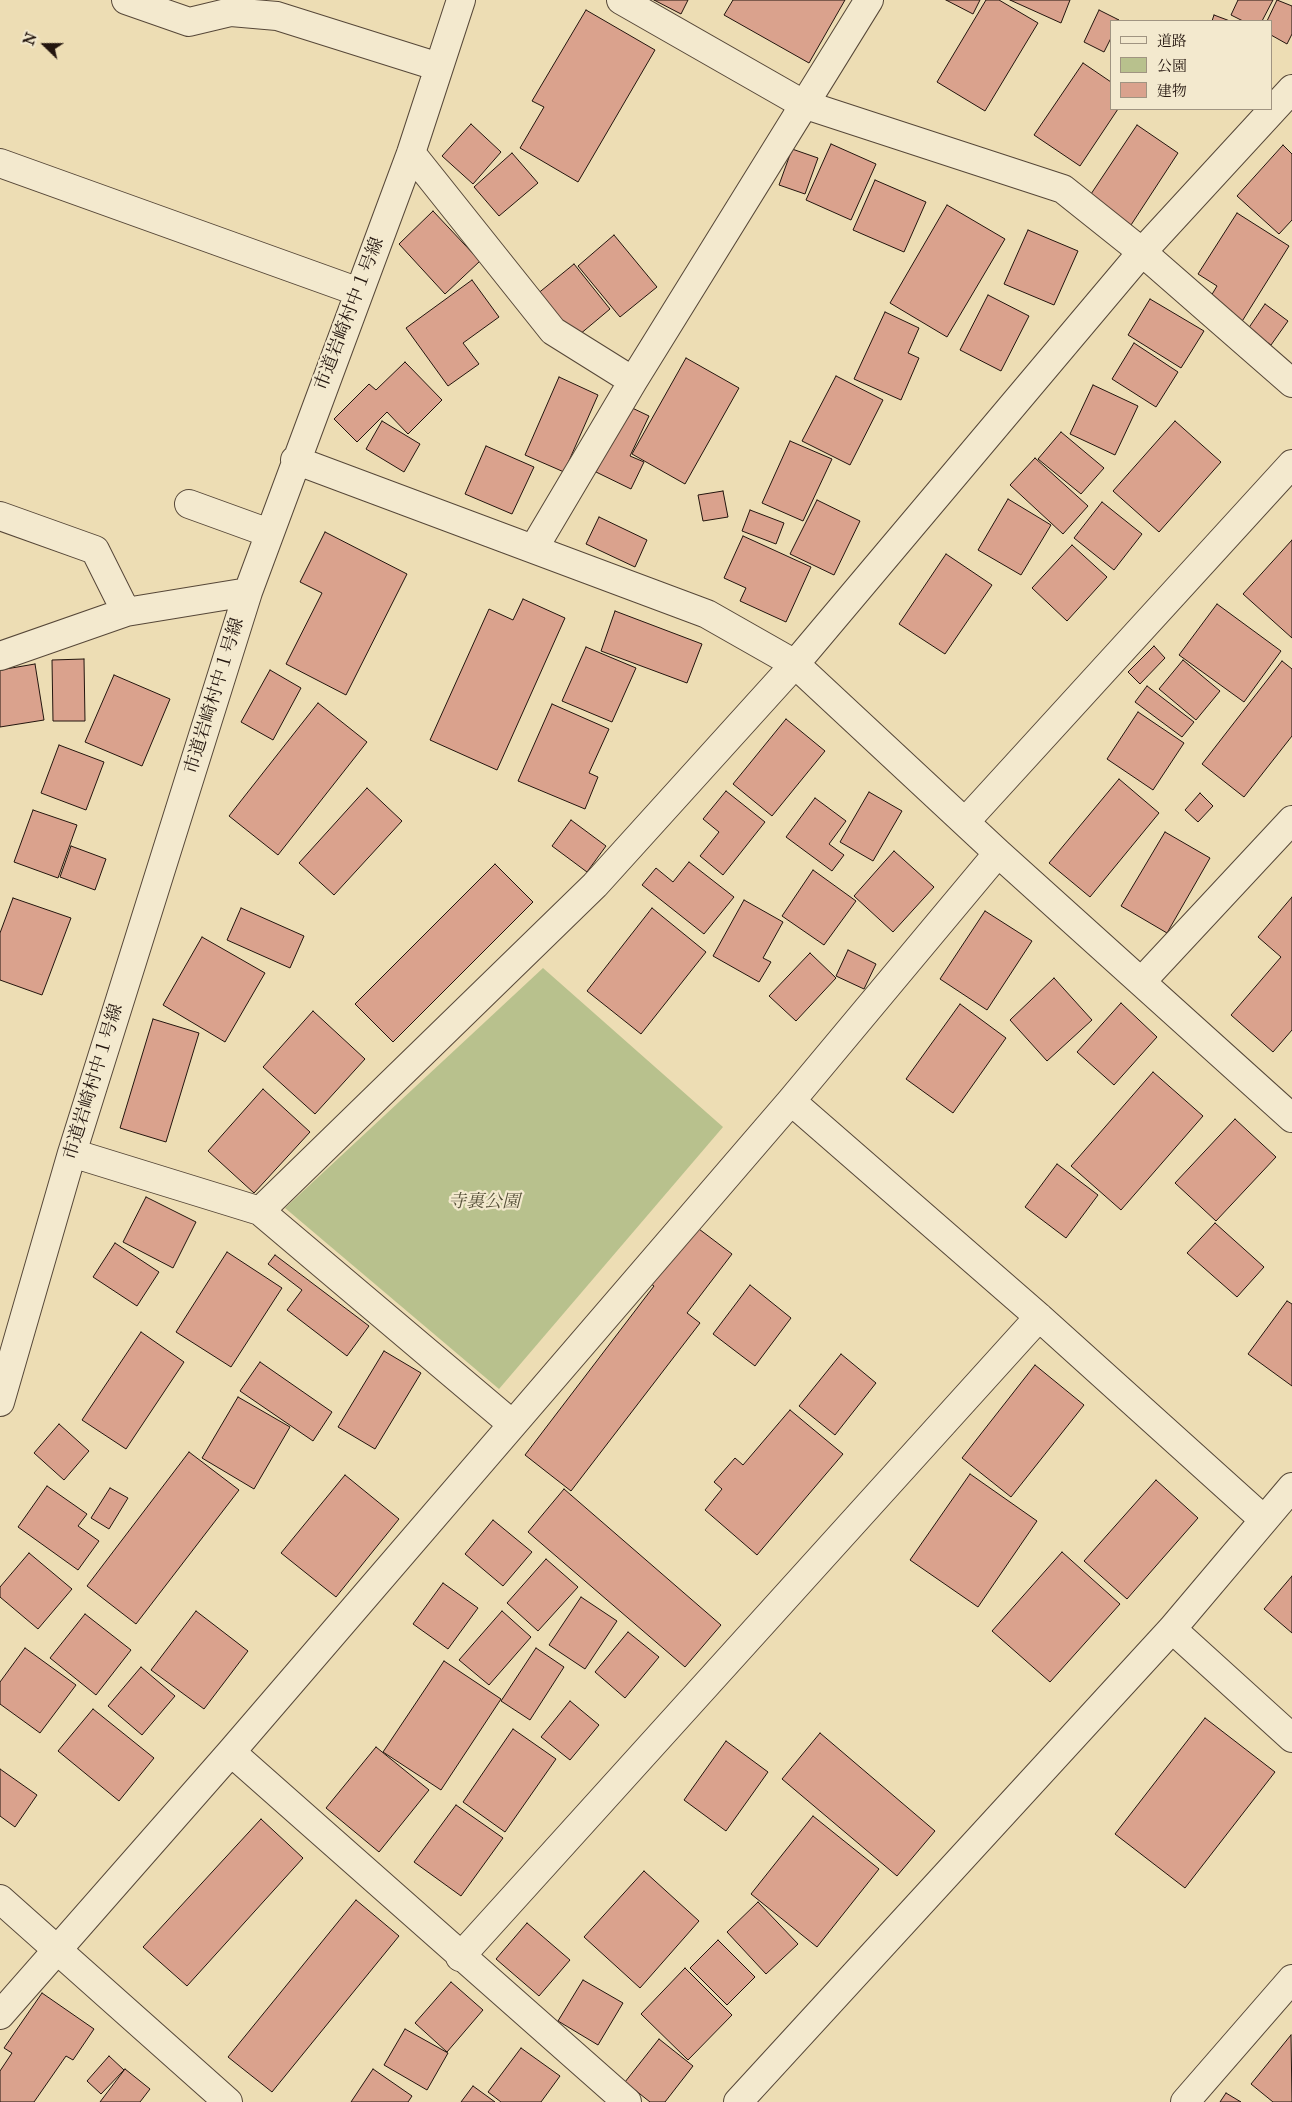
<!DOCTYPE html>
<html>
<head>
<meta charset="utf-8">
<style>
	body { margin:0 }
	#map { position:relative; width:1292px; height:2102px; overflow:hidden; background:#edddb4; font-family:"IM FELL Great Primer","Noto Serif JP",serif }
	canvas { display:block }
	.legend { position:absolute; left:1110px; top:20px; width:162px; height:90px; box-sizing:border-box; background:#f3e9ce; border:1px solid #a09481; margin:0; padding:6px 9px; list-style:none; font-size:15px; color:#23150e }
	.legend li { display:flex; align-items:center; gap:10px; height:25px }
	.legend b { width:25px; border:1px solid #a09481 }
	.north { position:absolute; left:20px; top:20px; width:50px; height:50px; -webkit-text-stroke:4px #f3e9ce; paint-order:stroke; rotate:292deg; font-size:14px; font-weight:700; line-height:20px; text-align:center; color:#23150e }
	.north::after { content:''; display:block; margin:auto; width:18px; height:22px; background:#23150e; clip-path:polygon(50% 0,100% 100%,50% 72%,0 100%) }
</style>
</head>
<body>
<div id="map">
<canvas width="1292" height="2102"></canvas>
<ul class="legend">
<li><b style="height:6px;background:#f3e9ce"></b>道路</li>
<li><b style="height:14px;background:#b8c18d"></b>公園</li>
<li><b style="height:14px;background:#daa28d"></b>建物</li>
</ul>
<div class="north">N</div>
</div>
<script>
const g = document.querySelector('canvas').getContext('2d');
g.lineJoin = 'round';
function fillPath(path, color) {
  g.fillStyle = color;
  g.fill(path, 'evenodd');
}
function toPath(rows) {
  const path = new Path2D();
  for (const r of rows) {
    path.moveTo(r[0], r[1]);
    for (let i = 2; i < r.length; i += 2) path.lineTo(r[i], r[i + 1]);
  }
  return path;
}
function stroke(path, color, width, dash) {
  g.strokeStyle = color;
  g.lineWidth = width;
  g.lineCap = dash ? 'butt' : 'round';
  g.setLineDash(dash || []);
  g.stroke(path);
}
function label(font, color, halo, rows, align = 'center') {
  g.font = font + ' "IM FELL Great Primer","Noto Serif JP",serif';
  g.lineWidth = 4.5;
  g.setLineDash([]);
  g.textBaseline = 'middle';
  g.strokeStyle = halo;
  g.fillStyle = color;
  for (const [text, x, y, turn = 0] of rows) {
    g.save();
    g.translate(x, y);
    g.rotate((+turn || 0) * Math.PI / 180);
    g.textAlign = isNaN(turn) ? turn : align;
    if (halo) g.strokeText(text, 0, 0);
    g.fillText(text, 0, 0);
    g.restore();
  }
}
const green = toPath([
	[543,968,723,1127,499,1389,285,1208]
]);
const building = toPath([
	[654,0,688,0,681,14,654,0],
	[733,0,845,0,809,63,724,15,733,0],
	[946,0,980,0,973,14,946,0],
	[986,0,999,0,1038,23,985,111,937,82,986,0],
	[1010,0,1070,0,1061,23,1010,0],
	[1238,0,1273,0,1262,21,1243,21,1231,15,1238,0],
	[1277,0,1292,6,1292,34,1287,44,1271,35,1271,21,1267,21,1277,0],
	[586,10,655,50,578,182,520,148,544,107,532,101,586,10],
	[1099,10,1119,20,1111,21,1111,38,1104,52,1084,42,1099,10],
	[1214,15,1230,21,1212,21,1214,15],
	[1083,63,1111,82,1111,109,1118,109,1080,166,1034,135,1083,63],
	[471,124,501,152,473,184,442,156,471,124],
	[1137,125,1178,153,1131,225,1089,197,1137,125],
	[831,144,876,164,851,220,806,200,831,144],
	[1283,145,1292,154,1292,220,1279,234,1237,196,1283,145],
	[792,149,818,158,805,194,779,185,792,149],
	[512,153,538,183,499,216,474,187,512,153],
	[875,180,926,202,904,252,853,230,875,180],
	[947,205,1005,239,947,337,890,303,947,205],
	[433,211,480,261,445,294,399,244,433,211],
	[1237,213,1289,246,1241,323,1208,301,1217,286,1198,274,1237,213],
	[1028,230,1078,251,1054,305,1004,284,1028,230],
	[614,235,657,287,620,317,578,266,614,235],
	[574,264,610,309,573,340,536,295,574,264],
	[472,280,499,317,463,343,479,364,448,386,406,328,472,280],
	[988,295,1029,316,1001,371,960,350,988,295],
	[1150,299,1204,331,1181,368,1128,335,1150,299],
	[1265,304,1288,321,1271,345,1248,329,1265,304],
	[885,312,919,328,908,353,919,358,901,400,854,379,885,312],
	[1134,343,1178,372,1156,407,1112,379,1134,343],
	[686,358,739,388,685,484,632,454,686,358],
	[405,362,442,400,408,434,387,412,357,442,334,419,369,384,376,390,405,362],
	[836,376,883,400,850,465,802,441,836,376],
	[559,377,598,395,564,472,525,455,559,377],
	[1093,385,1138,406,1115,455,1070,434,1093,385],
	[628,406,649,416,630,456,644,462,631,489,596,472,628,406],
	[382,421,420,444,404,472,366,449,382,421],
	[1175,421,1221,462,1159,532,1113,491,1175,421],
	[1061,432,1104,468,1081,494,1038,459,1061,432],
	[790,441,832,459,803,521,762,503,790,441],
	[486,446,534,467,512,514,465,494,486,446],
	[1035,458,1088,506,1063,534,1010,485,1035,458],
	[723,491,728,517,703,521,698,495,723,491],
	[1008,499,1051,525,1021,575,978,550,1008,499],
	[817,500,860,521,834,575,790,554,817,500],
	[1102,502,1142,534,1114,570,1074,538,1102,502],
	[750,510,784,523,776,544,742,531,750,510],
	[599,517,647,540,635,567,586,544,599,517],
	[325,532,407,574,346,695,286,664,322,593,300,582,325,532],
	[743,536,811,567,786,622,740,601,746,588,724,578,743,536],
	[1292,540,1292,638,1243,594,1292,540],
	[1072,545,1107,577,1067,621,1032,588,1072,545],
	[946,554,992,585,945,654,899,624,946,554],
	[523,599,565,618,497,770,430,740,489,609,513,620,523,599],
	[1217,604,1281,651,1244,702,1179,655,1217,604],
	[615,611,702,644,687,683,601,651,615,611],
	[1154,646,1165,658,1140,684,1128,672,1154,646],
	[586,647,636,668,612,722,562,701,586,647],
	[84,659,85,721,53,721,52,660,84,659],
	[1183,660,1220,691,1196,720,1159,689,1183,660],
	[1282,661,1292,669,1292,736,1244,797,1202,764,1282,661],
	[35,664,44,720,0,727,0,670,35,664],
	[270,670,301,688,273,740,241,722,270,670],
	[114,675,170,699,142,766,85,742,114,675],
	[1147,686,1194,722,1182,737,1135,702,1147,686],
	[318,703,367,742,278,855,229,816,318,703],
	[552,704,609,729,589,773,598,777,585,809,518,781,552,704],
	[1138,712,1184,743,1153,790,1107,759,1138,712],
	[786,719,825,751,772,816,733,784,786,719],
	[59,745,104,762,86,810,41,793,59,745],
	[1119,779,1159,813,1090,897,1049,863,1119,779],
	[367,788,402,821,334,895,299,863,367,788],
	[726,791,765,822,723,875,700,856,719,832,703,819,726,791],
	[869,792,902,811,873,861,840,842,869,792],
	[1200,793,1213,806,1198,822,1185,810,1200,793],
	[815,798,846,821,829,844,844,855,832,871,786,837,815,798],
	[33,810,77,825,58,878,14,862,33,810],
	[571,820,606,846,587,872,552,846,571,820],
	[1165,832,1210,858,1167,933,1121,906,1165,832],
	[71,846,106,859,95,890,60,877,71,846],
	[894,851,934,887,893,932,854,896,894,851],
	[689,862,734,897,704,934,642,885,656,868,673,882,689,862],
	[495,864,533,902,393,1042,355,1004,495,864],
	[813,870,856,901,824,945,782,916,813,870],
	[1292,897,1292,1030,1273,1052,1231,1015,1281,957,1258,937,1292,897],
	[13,898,71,918,42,995,0,980,0,933,13,898],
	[744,900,783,922,763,958,771,962,759,982,713,956,744,900],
	[241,908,304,936,290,968,227,940,241,908],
	[652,908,706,952,641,1034,587,991,652,908],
	[985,911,1032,941,987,1010,940,979,985,911],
	[202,937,265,973,225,1042,163,1005,202,937],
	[848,950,876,964,864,989,836,976,848,950],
	[810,953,836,978,796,1021,769,996,810,953],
	[1054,978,1092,1020,1047,1061,1010,1020,1054,978],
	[1121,1003,1157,1037,1114,1085,1077,1052,1121,1003],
	[960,1004,1006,1038,953,1113,906,1079,960,1004],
	[313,1011,365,1059,315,1114,263,1067,313,1011],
	[153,1019,199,1033,166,1142,120,1128,153,1019],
	[1153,1072,1203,1116,1121,1210,1071,1166,1153,1072],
	[263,1089,310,1132,254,1193,208,1151,263,1089],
	[1235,1119,1276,1157,1216,1221,1175,1183,1235,1119],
	[1057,1164,1098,1195,1066,1238,1025,1207,1057,1164],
	[146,1197,196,1222,173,1268,123,1242,146,1197],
	[1215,1223,1264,1267,1237,1297,1187,1253,1215,1223],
	[695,1226,732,1254,687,1313,700,1323,571,1491,525,1455,654,1286,651,1284,695,1226],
	[115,1243,159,1272,137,1306,93,1277,115,1243],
	[227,1252,282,1288,231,1367,176,1332,227,1252],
	[275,1255,369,1326,347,1356,287,1310,302,1290,268,1264,275,1255],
	[750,1285,791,1318,755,1366,713,1334,750,1285],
	[1287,1301,1292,1304,1292,1386,1248,1354,1287,1301],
	[141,1332,184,1362,126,1449,82,1420,141,1332],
	[384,1351,421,1373,375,1449,338,1427,384,1351],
	[841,1354,876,1383,835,1435,799,1406,841,1354],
	[260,1362,332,1412,313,1441,240,1391,260,1362],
	[1035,1365,1084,1405,1011,1497,962,1458,1035,1365],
	[238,1397,290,1427,254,1489,202,1458,238,1397],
	[790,1410,843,1454,757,1555,705,1510,722,1489,714,1482,735,1458,743,1465,790,1410],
	[59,1424,89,1451,64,1480,34,1453,59,1424],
	[189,1452,239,1490,136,1624,87,1586,189,1452],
	[970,1474,1037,1521,978,1607,910,1560,970,1474],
	[345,1475,399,1519,336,1597,281,1553,345,1475],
	[1156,1480,1198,1518,1127,1599,1084,1561,1156,1480],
	[47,1486,87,1514,78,1526,99,1541,78,1570,18,1527,47,1486],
	[110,1488,128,1498,109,1529,91,1518,110,1488],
	[564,1489,721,1625,685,1667,528,1532,564,1489],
	[493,1520,532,1552,503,1586,465,1554,493,1520],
	[1062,1552,1120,1604,1050,1682,992,1631,1062,1552],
	[29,1553,72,1589,38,1629,0,1597,0,1587,29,1553],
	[546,1559,578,1587,538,1631,507,1603,546,1559],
	[1292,1576,1292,1633,1264,1609,1292,1576],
	[443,1583,478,1608,448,1649,413,1624,443,1583],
	[581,1597,617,1621,585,1669,549,1645,581,1597],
	[196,1611,248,1651,204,1709,151,1670,196,1611],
	[502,1611,531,1637,489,1685,459,1660,502,1611],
	[85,1614,131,1650,96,1695,50,1658,85,1614],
	[628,1632,659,1657,625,1698,595,1672,628,1632],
	[25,1648,76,1685,40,1733,0,1704,0,1682,25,1648],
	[536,1648,564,1667,530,1720,501,1701,536,1648],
	[444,1661,501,1699,441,1790,383,1752,444,1661],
	[141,1667,175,1696,142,1735,108,1706,141,1667],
	[570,1701,599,1725,570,1760,541,1737,570,1701],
	[93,1709,154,1758,119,1801,58,1751,93,1709],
	[1205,1718,1275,1772,1185,1888,1115,1834,1205,1718],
	[513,1729,556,1759,505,1832,463,1802,513,1729],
	[820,1733,935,1831,897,1876,782,1779,820,1733],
	[726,1741,768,1772,726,1831,684,1800,726,1741],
	[376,1747,429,1790,379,1852,326,1808,376,1747],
	[0,1769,37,1795,15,1827,0,1816,0,1769],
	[456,1805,503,1838,461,1896,414,1862,456,1805],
	[813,1816,879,1869,817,1947,751,1894,813,1816],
	[261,1819,303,1858,187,1986,143,1947,261,1819],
	[644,1871,699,1921,640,1988,584,1937,644,1871],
	[356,1900,399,1936,272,2092,228,2057,356,1900],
	[758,1902,798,1944,766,1974,727,1932,758,1902],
	[527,1923,570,1960,539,1996,496,1959,527,1923],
	[718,1940,755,1977,727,2005,690,1968,718,1940],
	[685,1968,732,2015,688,2060,641,2014,685,1968],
	[583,1980,623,2003,598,2045,558,2021,583,1980],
	[451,1982,483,2010,447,2052,415,2023,451,1982],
	[42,1993,94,2029,73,2060,66,2056,34,2102,0,2102,0,2071,12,2053,4,2048,42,1993],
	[405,2029,448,2053,427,2090,384,2065,405,2029],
	[1291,2035,1292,2102,1273,2102,1251,2084,1291,2035],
	[659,2039,693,2066,665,2102,650,2102,625,2082,659,2039],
	[521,2048,560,2076,541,2102,501,2102,488,2092,521,2048],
	[109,2056,124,2070,101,2094,87,2081,109,2056],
	[125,2069,150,2089,140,2102,100,2102,125,2069],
	[373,2069,412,2096,408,2102,351,2102,373,2069],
	[473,2086,495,2102,461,2102,473,2086],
	[1226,2093,1241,2102,1220,2102,1226,2093]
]);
const minor = toPath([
	[126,0,189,22,231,12,277,16,439,67],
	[621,0,803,104,1063,189,1142,252,1292,383],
	[411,153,553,331,633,381],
	[0,163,359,292],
	[295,460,707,614,795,664,998,853,1292,1118],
	[189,504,269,533],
	[0,516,95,550,126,612],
	[534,548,633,381,869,0],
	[0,656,126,612,248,592],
	[965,822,1292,464],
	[1141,982,1292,820],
	[791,1101,1039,1317,1263,1519],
	[72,1153,260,1211,512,1424],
	[260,1211,595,885,795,664,1142,252,1292,89],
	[0,1402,72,1153,248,592,411,153,461,0],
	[1172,1629,1292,1738],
	[231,1752,627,2102],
	[0,1899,228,2102],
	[460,1957,1039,1317],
	[0,2015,231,1752,791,1101,998,853],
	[738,2102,1172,1629,1292,1487],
	[1185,2102,1292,1979]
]);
const streetNames = [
	["市道岩崎村中１号線",350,314,-69],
	["市道岩崎村中１号線",215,696,-73],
	["市道岩崎村中１号線",94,1082,-73]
];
const parkNames = [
	["寺裏公園",484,1203]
];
fillPath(green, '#b8c18d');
fillPath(building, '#daa28d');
stroke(building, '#23150e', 1);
stroke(minor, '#564738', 30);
stroke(minor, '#f3e9ce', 28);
label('18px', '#23150e', '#f3e9ce', streetNames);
label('italic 18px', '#57513a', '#f3e9ce', parkNames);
</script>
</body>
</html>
